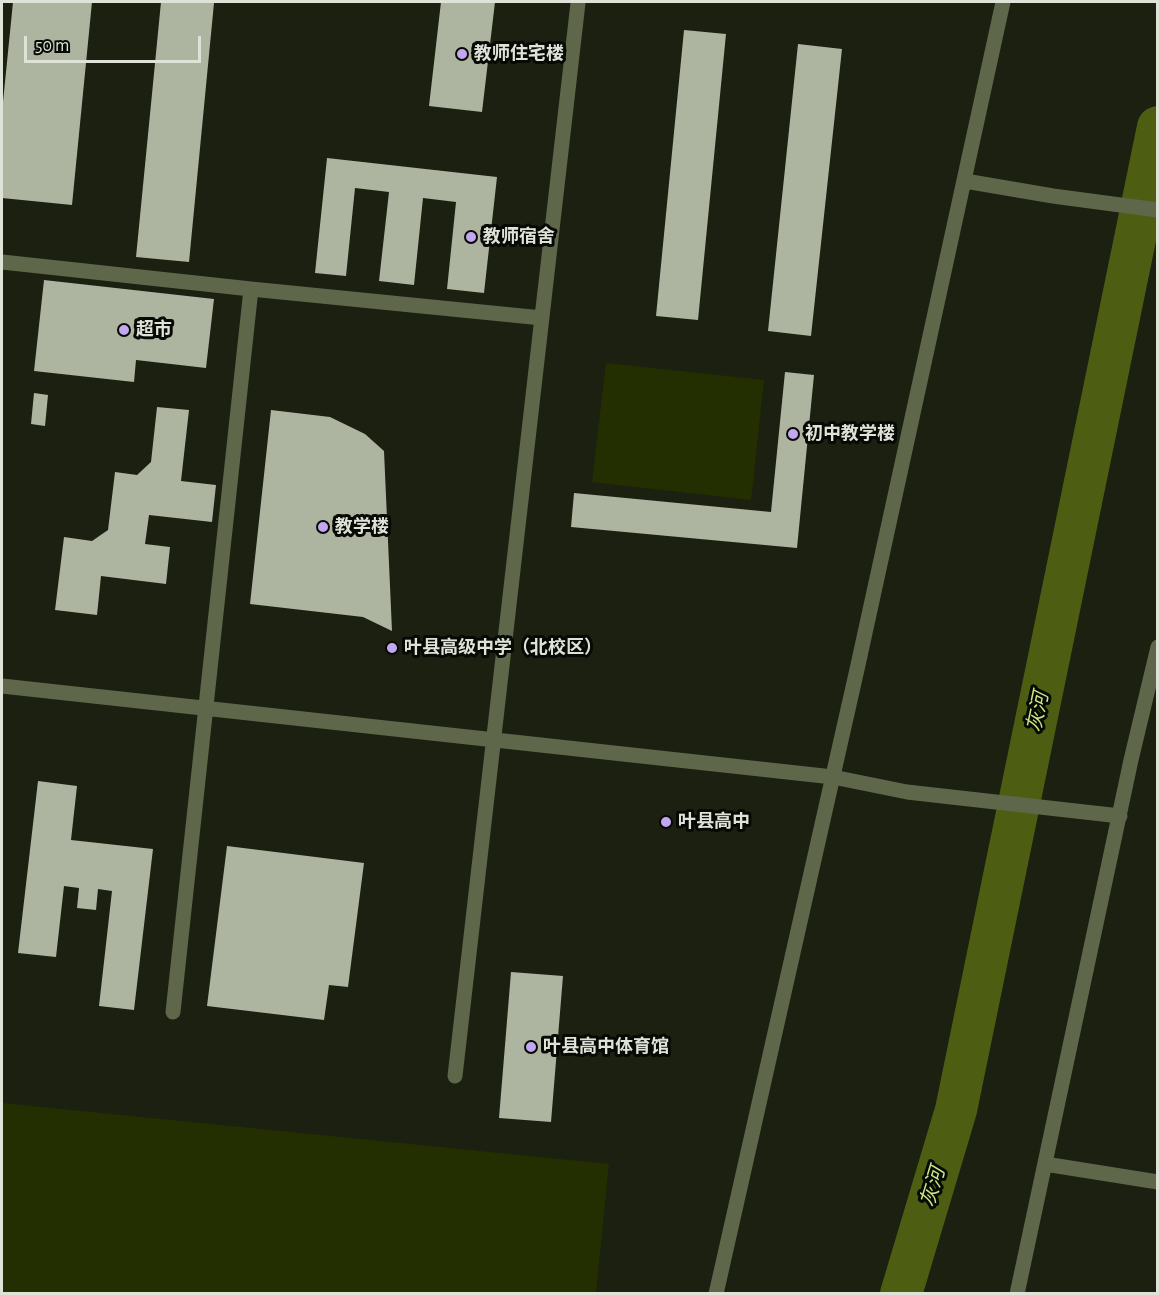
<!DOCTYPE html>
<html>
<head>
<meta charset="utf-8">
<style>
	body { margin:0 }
	#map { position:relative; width:1159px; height:1295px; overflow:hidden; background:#1b2010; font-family:"Alegreya Sans",sans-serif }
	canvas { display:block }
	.frame { position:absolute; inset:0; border:3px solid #dee2d7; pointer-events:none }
	.scale { position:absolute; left:24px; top:36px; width:177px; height:27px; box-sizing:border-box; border:3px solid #dee2d7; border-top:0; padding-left:8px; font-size:18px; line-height:21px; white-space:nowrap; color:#dee2d7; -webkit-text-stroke:4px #070904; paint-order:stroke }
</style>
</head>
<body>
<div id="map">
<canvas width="1159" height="1295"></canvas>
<div class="frame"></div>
<div class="scale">50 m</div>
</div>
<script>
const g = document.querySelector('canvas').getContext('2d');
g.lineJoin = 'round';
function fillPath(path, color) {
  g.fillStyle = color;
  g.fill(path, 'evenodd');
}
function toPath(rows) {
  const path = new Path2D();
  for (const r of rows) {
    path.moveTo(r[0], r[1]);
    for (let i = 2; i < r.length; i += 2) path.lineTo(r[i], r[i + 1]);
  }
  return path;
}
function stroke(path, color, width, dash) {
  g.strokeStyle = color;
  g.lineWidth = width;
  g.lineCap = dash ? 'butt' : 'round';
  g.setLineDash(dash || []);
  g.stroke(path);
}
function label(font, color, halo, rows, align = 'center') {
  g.font = font + ' "Alegreya Sans","Noto Sans SC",sans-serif';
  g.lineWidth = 6;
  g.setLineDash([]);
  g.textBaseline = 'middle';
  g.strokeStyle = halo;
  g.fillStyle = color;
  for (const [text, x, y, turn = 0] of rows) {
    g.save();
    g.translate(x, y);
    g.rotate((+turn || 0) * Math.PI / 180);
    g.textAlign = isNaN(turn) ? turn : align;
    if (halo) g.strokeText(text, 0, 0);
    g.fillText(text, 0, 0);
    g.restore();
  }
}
const green = toPath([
	[606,363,764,380,751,500,592,482],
	[2,1103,609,1164,596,1293,2,1293]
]);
const river = toPath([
	[901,1294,956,1110,1158,127]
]);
const building = toPath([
	[13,2,92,2,72,205,2,198,2,112],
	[161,2,214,3,189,262,136,257],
	[441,2,495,2,482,112,429,106],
	[684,30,726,34,698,320,656,316],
	[798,44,842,49,811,336,768,331],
	[327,158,497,177,484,293,447,289,456,202,423,198,414,285,379,281,389,192,355,188,346,276,315,273],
	[44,280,214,299,206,368,136,360,134,382,34,371],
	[785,372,814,375,797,548,571,527,574,493,771,512],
	[34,393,48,395,45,426,31,424],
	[157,407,189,410,181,481,216,485,212,522,149,515,145,544,170,547,166,584,101,576,97,615,55,610,64,537,92,541,108,530,115,472,137,475,151,462],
	[271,410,330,417,365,434,384,451,392,631,363,617,250,604],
	[38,781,77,786,71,840,153,849,134,1010,99,1006,112,891,98,889,96,910,77,908,79,888,64,886,56,957,18,953],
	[227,846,364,863,348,987,329,985,324,1020,207,1006],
	[511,972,563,976,551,1122,499,1118]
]);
const minor = toPath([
	[965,181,1053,196,1158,210],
	[2,262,251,289,173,1012],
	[251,289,542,318],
	[2,686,833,777,907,792,1120,816],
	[455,1076,578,3],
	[1045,1164,1158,1182],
	[716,1294,858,665,1003,2],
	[1017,1294,1131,760,1158,647]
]);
const markers = [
	[462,54,6,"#c4a7f1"],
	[471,237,6,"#c4a7f1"],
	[124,330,6,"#c4a7f1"],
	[793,434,6,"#c4a7f1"],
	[323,527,6,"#c4a7f1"],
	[392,648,6,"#c4a7f1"],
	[666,822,6,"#c4a7f1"],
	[531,1047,6,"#c4a7f1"]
];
const poiNames = [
	["教师住宅楼",474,54],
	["教师宿舍",483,237],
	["超市",136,330],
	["初中教学楼",805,434],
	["教学楼",335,527],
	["叶县高级中学（北校区）",404,648],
	["叶县高中",678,822],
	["叶县高中体育馆",543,1047]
];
const waterNames = [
	["灰河",1038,712,-78],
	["灰河",933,1187,-73]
];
fillPath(green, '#242f01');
stroke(river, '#4d5e13', 42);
fillPath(building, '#adb49f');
stroke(minor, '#5e674a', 15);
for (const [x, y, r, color] of markers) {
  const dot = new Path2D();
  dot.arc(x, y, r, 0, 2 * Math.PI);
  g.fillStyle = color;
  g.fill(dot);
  stroke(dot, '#070904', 2);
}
label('bold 18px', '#dee2d7', '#070904', poiNames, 'left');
label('italic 20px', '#cce985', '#070904', waterNames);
</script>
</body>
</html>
